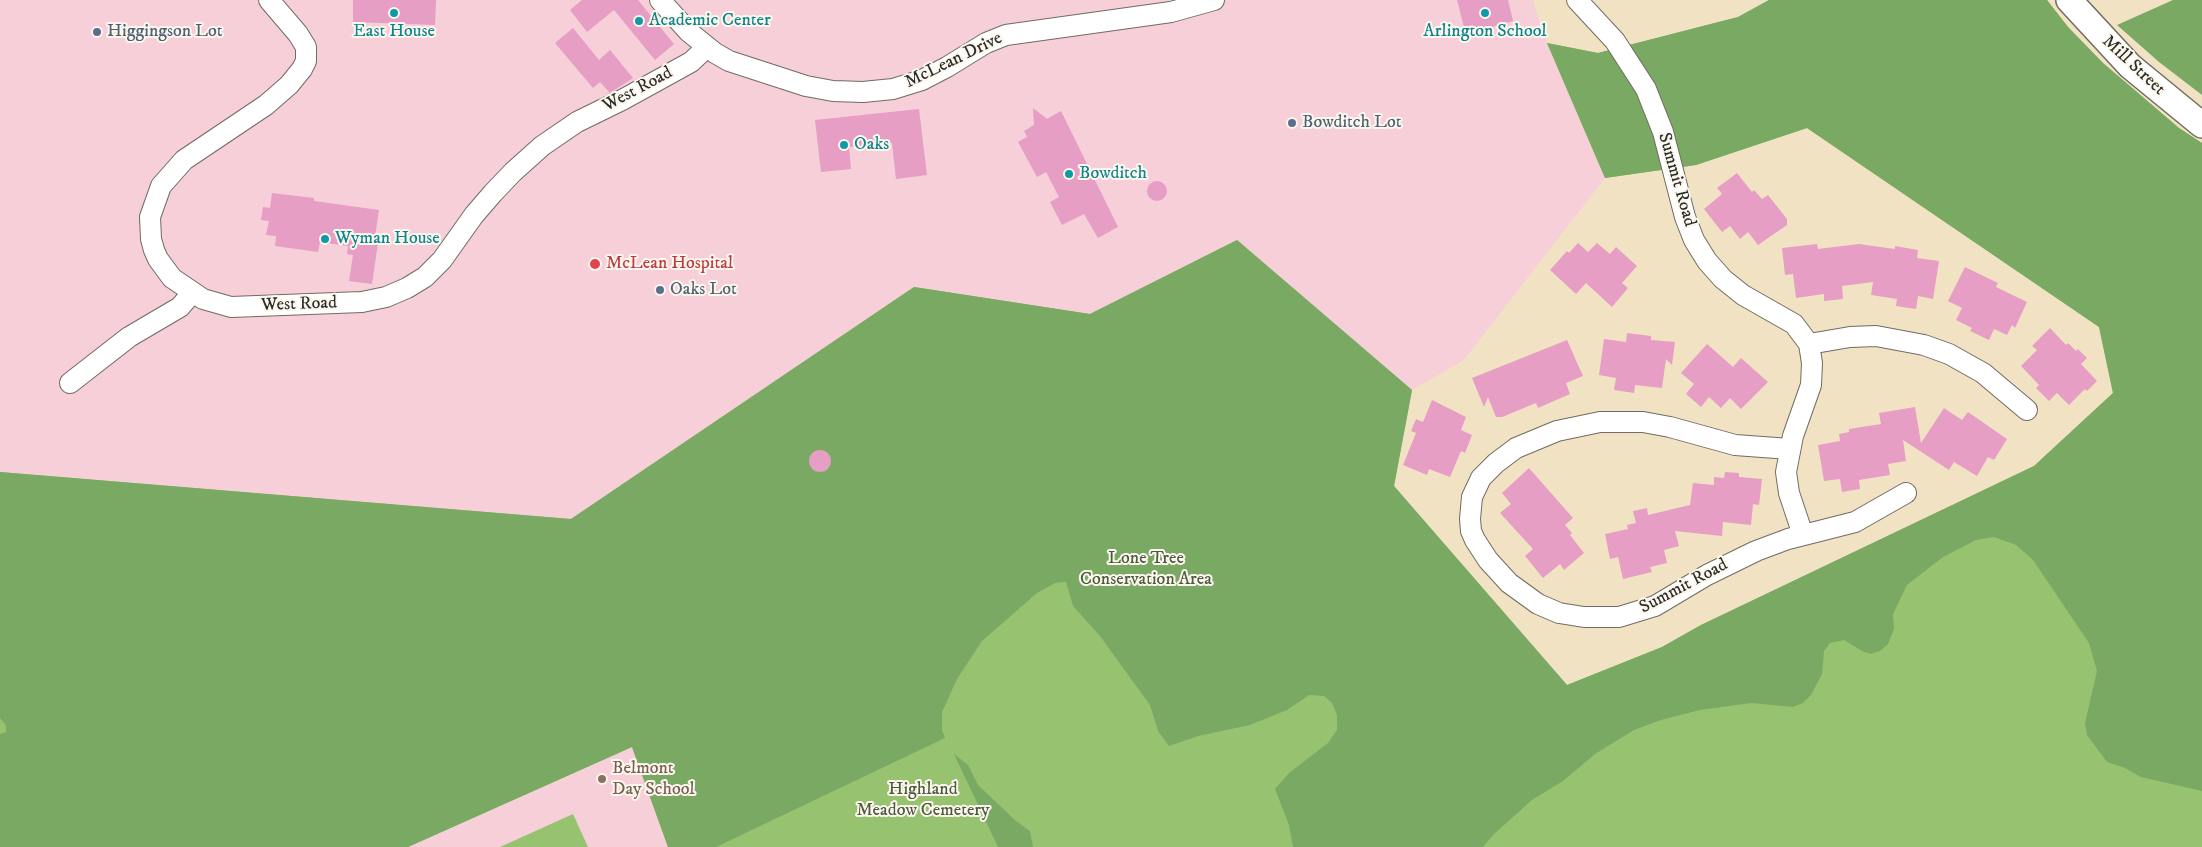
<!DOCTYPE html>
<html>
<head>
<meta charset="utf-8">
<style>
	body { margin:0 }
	canvas { display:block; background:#f2e2c4 }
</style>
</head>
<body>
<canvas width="2202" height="847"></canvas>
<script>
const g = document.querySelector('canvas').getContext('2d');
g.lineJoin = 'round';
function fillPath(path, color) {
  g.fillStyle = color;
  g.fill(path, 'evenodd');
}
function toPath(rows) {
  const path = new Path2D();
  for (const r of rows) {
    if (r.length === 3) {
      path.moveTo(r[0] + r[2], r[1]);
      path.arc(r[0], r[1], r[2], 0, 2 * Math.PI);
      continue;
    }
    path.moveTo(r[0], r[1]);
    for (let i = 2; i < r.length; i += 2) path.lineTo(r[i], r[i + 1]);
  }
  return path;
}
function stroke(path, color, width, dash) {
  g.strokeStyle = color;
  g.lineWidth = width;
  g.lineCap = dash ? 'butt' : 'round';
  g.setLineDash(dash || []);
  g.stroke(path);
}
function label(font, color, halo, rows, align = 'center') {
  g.font = font + ' "IM FELL DW Pica",serif';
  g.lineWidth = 4;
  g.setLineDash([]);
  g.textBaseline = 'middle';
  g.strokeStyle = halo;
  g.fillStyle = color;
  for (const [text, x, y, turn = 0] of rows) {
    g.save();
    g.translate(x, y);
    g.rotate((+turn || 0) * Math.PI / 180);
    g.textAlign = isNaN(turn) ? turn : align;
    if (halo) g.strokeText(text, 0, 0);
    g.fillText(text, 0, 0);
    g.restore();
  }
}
const built = toPath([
	[0,0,1533,0,1547,43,1605,178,1464,360,1412,390,1236,240,1090,314,914,287,571,519,0,472],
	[632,747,668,847,408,847]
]);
const green = toPath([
	[1769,0,2047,0,2068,27,2103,63,2179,128,2202,143,2202,847,668,847,632,747,408,847,0,847,0,472,571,519,914,287,1090,314,1237,240,1412,390,1394,486,1567,685,1662,647,1701,625,2034,466,2113,393,2099,327,1807,128,1696,165,1605,178,1547,43,1598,53,1738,17],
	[573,814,588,847,500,847]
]);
const forest = toPath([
	[1769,0,2047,0,2068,27,2103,63,2179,128,2202,143,2202,791,2141,777,2125,768,2107,762,2087,735,2085,723,2097,671,2089,643,2033,560,2016,545,1994,537,1976,540,1943,557,1907,585,1893,614,1894,629,1888,644,1880,651,1871,654,1864,652,1844,640,1830,643,1824,651,1822,674,1811,695,1803,703,1793,707,1751,703,1700,710,1661,720,1634,730,1595,754,1563,781,1532,800,1494,834,1483,847,1293,847,1289,825,1275,789,1289,773,1328,743,1337,730,1337,715,1332,703,1324,696,1309,695,1287,710,1250,725,1198,736,1169,746,1158,731,1150,705,1100,636,1073,606,1066,582,1055,583,1037,593,982,641,957,679,942,712,942,730,945,738,716,847,668,847,632,747,408,847,0,847,0,734,6,732,6,726,0,718,0,472,571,519,914,287,1090,314,1237,240,1412,390,1394,486,1567,685,1662,647,1701,625,2034,466,2113,393,2099,327,1807,128,1696,165,1605,178,1547,43,1598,53,1738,17],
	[2173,0,2202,0,2202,95,2159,62,2117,25],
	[954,754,968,765,978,785,1016,821,1030,831,1033,847,998,847]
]);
const building = toPath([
	[353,0,436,0,435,25,353,22],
	[582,0,638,0,674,44,655,60,614,10,587,32,570,10],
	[1457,0,1508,0,1513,21,1492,27,1493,32,1467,39],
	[573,28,599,60,610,50,633,78,610,93,600,82,593,88,555,43],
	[1033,108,1047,119,1061,111,1118,227,1098,238,1084,214,1062,225,1050,202,1059,197,1046,172,1037,177,1018,142,1027,137,1024,131,1034,125],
	[919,109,927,175,896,179,892,143,849,147,851,169,821,172,815,120],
	[1737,173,1752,192,1754,190,1762,199,1768,195,1787,219,1787,225,1758,245,1748,232,1740,239,1730,226,1722,232,1704,209,1722,194,1717,188],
	[1157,191,10],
	[272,193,314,198,314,201,379,210,374,243,378,243,372,284,349,281,353,255,347,254,348,246,320,242,318,252,275,246,276,236,266,235,269,221,261,220,263,207,270,208],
	[1578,243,1588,252,1597,243,1610,254,1616,247,1637,266,1622,283,1628,288,1612,307,1586,283,1576,294,1550,270,1567,251,1569,253],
	[1817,244,1818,249,1859,244,1895,249,1895,246,1918,250,1917,258,1939,261,1933,299,1918,296,1916,309,1896,306,1897,299,1871,295,1873,282,1842,286,1843,299,1824,301,1824,294,1796,298,1793,274,1785,275,1782,248],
	[1965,267,1998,283,1996,287,2027,302,2015,328,2012,325,2007,335,1994,329,1989,340,1970,331,1972,328,1956,320,1962,308,1948,301],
	[2050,328,2066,345,2068,343,2076,351,2078,349,2087,358,2081,364,2097,381,2087,391,2085,389,2069,405,2057,393,2049,401,2036,388,2039,385,2021,366,2037,350,2032,346],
	[1627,333,1651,336,1651,340,1675,342,1672,365,1666,359,1662,388,1635,385,1634,393,1614,390,1616,378,1599,375,1604,339,1626,342],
	[1567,340,1583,376,1566,383,1570,394,1538,408,1536,403,1502,417,1496,417,1488,397,1484,407,1472,378],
	[1707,344,1733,367,1741,358,1768,382,1741,409,1730,398,1721,408,1709,397,1701,407,1686,394,1694,384,1681,373],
	[1432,400,1466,417,1461,430,1472,435,1465,453,1461,451,1450,477,1429,469,1427,475,1403,465,1416,433,1411,431,1416,419,1423,422],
	[1915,407,1921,443,1944,408,1962,420,1968,412,2007,439,1994,460,1988,457,1977,476,1954,462,1949,470,1903,440,1906,461,1888,464,1890,475,1859,480,1860,489,1842,492,1840,479,1824,481,1818,445,1840,441,1839,434,1849,432,1849,429,1881,424,1879,413],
	[820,461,11],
	[1529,468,1573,518,1565,525,1572,533,1570,535,1584,553,1564,570,1560,564,1543,578,1525,556,1533,549,1500,513,1511,504,1502,493],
	[1725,472,1739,473,1739,477,1762,479,1759,505,1753,504,1751,525,1723,522,1722,536,1675,531,1679,546,1664,550,1667,563,1650,567,1652,572,1623,579,1618,557,1610,559,1605,534,1628,529,1627,525,1636,523,1633,511,1647,508,1648,515,1690,505,1693,483,1714,485,1714,477,1724,478]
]);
const minor = toPath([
	[269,0,298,34,306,47,306,61,302,69,289,85,266,105,184,160,161,186,150,217,151,239,154,250,158,259,172,278,203,299,231,307,362,302,386,297,407,288,425,277,442,260,474,215,493,193,513,172,542,146,577,122,622,100,691,62,707,47],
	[660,0,689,32,715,53,729,61,806,86,833,91,863,92,893,89,922,80,947,67,986,43,1006,35,1171,12,1214,0],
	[1577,0,1615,41,1646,89,1663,132,1685,217,1694,240,1707,261,1723,279,1743,295,1794,324,1809,344,1812,363,1811,385,1793,436,1786,472,1789,493,1803,535],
	[1809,344,1850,337,1876,336,1924,345,1949,354,1983,373,2027,410],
	[70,383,129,337,180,307,192,293],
	[1790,449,1735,445,1670,427,1643,422,1600,422,1557,431,1516,448,1496,463,1481,478,1472,497,1470,519,1471,531,1475,540,1488,560,1509,583,1538,604,1559,613,1584,617,1619,617,1655,606,1707,575,1756,551,1788,539,1855,522,1906,493]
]);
const major = toPath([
	[2069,0,2130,66,2202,125]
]);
const markers = [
	[394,13,5,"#0f9aa8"],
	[1485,13,5,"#0f9aa8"],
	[639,21,5,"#0f9aa8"],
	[97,32,5,"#5c6f8a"],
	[1292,123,5,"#5c6f8a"],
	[844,145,5,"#0f9aa8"],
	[1069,174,5,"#0f9aa8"],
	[325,239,5,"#0f9aa8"],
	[595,264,6,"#e0444e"],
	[660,290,5,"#5c6f8a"],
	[602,779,5,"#8d6e63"]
];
const cultureNames = [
	["Academic Center",649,21],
	["East House",394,32,"center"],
	["Arlington School",1485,32,"center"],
	["Oaks",854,145],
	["Bowditch",1079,174],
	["Wyman House",335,239]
];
const serviceNames = [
	["Higgingson Lot",107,32],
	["Bowditch Lot",1302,123],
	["Oaks Lot",670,290]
];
const streetNames = [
	["McLean Drive",954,61,-26],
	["Mill Street",2133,66,43],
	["West Road",638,90,-28],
	["Summit Road",1676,180,74],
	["West Road",299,305,-2],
	["Summit Road",1684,587,-28]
];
const healthNames = [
	["McLean Hospital",606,264]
];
const parkNames = [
	["Lone Tree",1146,559],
	["Conservation Area",1146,580],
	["Highland",923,790],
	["Meadow Cemetery",923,811]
];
const educationNames = [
	["Belmont",612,769],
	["Day School",612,790]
];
fillPath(built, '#f6cfd9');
fillPath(green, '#97c371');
fillPath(forest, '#79a963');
fillPath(building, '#e69ec4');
stroke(minor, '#716b61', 22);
stroke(major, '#716b61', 28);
stroke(minor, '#fff', 20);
stroke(major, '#fff', 25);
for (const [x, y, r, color] of markers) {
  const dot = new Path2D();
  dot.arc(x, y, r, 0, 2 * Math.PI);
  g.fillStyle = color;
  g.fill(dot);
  stroke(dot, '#fbf7ec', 2);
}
label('18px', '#0d838f', '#fbf7ec', cultureNames, 'left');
label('18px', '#4e5e75', '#fbf7ec', serviceNames, 'left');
label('18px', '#2b2b2b', '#fbf7ec', streetNames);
label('18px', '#be3a42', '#fbf7ec', healthNames, 'left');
label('18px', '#4b5940', '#fbf7ec', parkNames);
label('18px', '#785e54', '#fbf7ec', educationNames, 'left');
</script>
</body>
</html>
